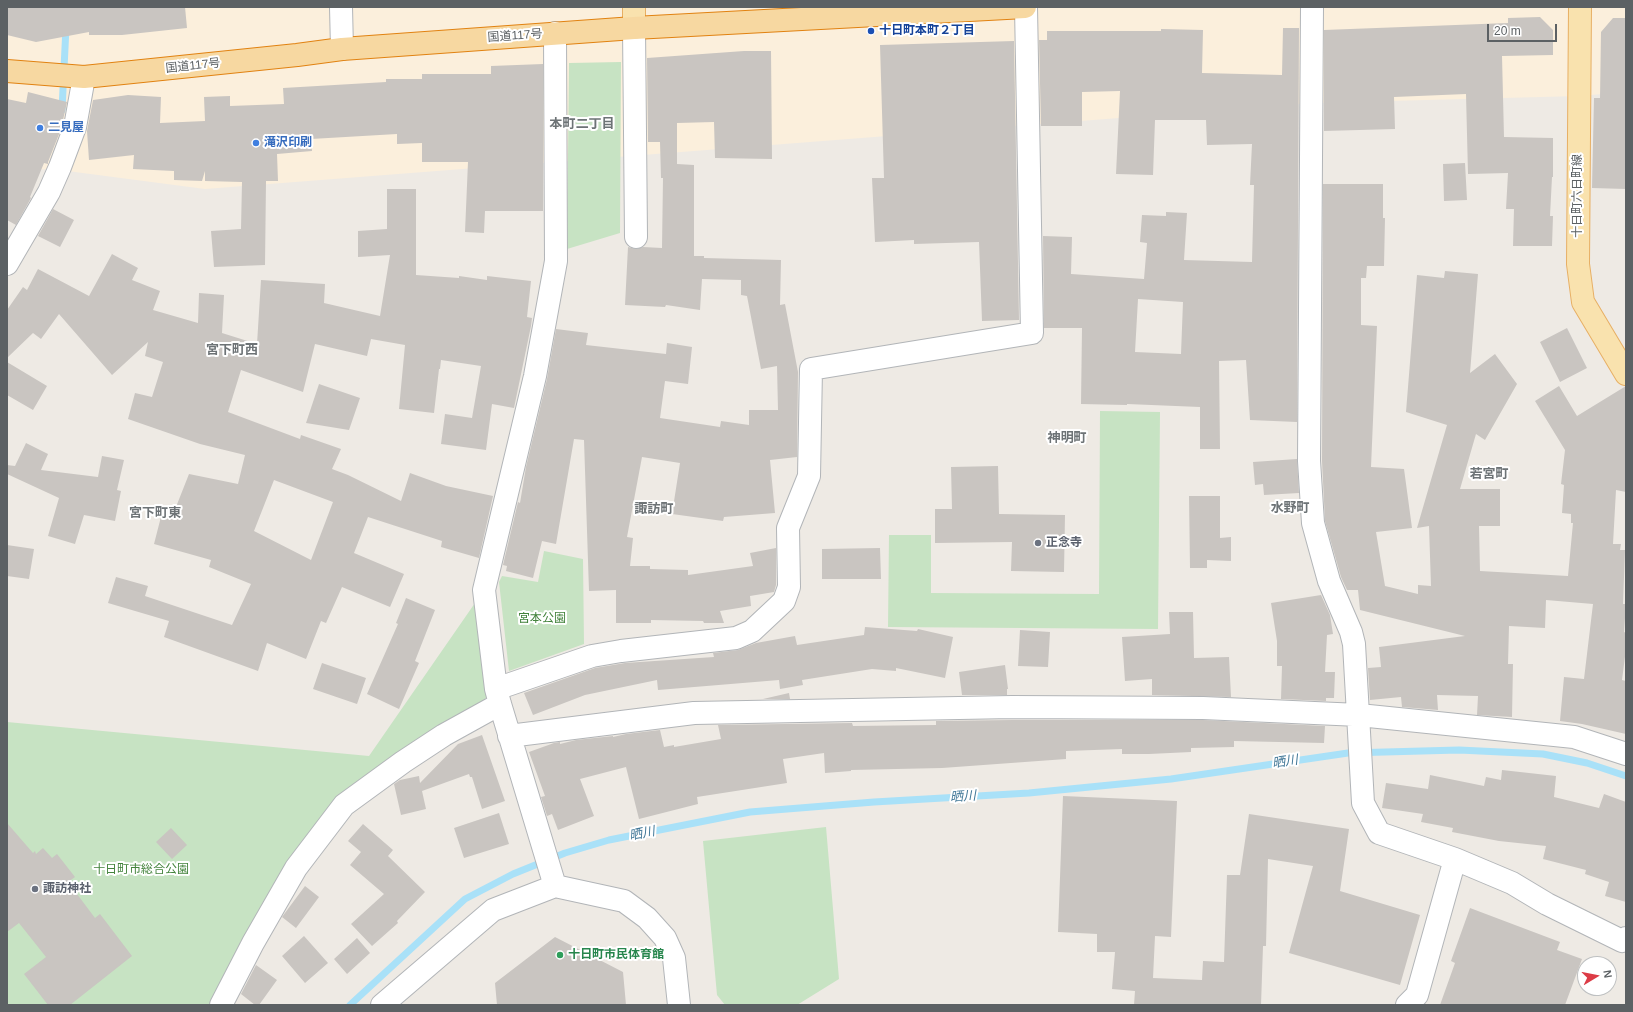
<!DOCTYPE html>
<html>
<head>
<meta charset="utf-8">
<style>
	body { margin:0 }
	#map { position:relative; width:1633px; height:1012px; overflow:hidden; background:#eeeae4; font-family:Arial,sans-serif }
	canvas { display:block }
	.frame { position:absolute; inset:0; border:8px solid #5c6164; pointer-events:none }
	.north { position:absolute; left:1577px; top:956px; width:40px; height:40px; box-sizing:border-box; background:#fff; border:1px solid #bec0c1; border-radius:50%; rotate:80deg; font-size:11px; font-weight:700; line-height:16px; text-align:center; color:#5c6164 }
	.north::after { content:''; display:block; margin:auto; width:14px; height:18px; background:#dc3c46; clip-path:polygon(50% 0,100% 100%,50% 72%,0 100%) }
	.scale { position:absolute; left:1487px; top:24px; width:70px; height:18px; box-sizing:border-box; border:2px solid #5c6164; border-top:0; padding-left:5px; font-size:12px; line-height:14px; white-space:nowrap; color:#5c6164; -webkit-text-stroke:3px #fff; paint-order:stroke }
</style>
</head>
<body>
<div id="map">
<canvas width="1633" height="1012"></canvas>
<div class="frame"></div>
<div class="north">N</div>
<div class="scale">20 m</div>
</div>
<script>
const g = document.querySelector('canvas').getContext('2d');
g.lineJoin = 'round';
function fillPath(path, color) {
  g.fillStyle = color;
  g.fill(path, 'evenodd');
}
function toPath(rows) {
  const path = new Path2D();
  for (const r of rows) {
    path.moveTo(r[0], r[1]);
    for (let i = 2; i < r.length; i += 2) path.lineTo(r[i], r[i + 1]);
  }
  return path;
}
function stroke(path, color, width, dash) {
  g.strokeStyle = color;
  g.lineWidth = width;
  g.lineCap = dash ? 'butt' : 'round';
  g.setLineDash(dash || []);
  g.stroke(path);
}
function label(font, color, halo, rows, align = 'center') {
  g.font = font + ' Arial,"Noto Sans JP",sans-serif';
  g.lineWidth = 4;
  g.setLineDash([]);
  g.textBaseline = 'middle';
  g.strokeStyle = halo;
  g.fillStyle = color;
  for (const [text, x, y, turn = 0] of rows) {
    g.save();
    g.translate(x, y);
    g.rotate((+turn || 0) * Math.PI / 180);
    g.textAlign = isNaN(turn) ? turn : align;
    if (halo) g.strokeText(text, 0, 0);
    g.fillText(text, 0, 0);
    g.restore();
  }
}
const commercial = toPath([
	[7,7,1626,7,1626,92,1579,96,1312,103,205,189,52,169,7,171]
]);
const green = toPath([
	[621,62,620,233,567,249,569,63],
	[1100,411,1160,412,1158,629,888,627,889,535,931,535,931,593,1099,594],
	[544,551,583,559,584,644,509,671,499,582,502,576,538,582],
	[484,590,496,689,444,735,344,805,221,1005,7,1005,7,722,369,756],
	[826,827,839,979,797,1005,725,1005,717,995,703,841]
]);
const stream = toPath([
	[62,110,66,27],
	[350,1005,465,899,513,874,565,853,609,840,750,812,874,802,1029,793,1171,779,1348,753,1459,750,1543,754,1587,763,1626,776]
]);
const building = toPath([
	[7,7,185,7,187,28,122,35,89,35,89,32,36,42,7,35],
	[1540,17,1553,30,1553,55,1502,56,1504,137,1553,138,1553,177,1552,177,1550,216,1553,216,1552,246,1513,246,1514,209,1506,209,1508,173,1468,174,1466,94,1394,97,1395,129,1324,131,1324,30,1508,23,1508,18],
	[1613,18,1626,18,1626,189,1592,188,1594,98,1600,98,1601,32],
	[1283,28,1299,28,1297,422,1250,420,1246,360,1219,361,1220,449,1200,449,1200,407,1127,404,1127,405,1081,404,1082,328,1044,328,1043,236,1072,237,1071,274,1144,279,1147,243,1140,242,1142,215,1166,216,1166,212,1187,213,1184,260,1252,262,1254,185,1250,185,1252,144,1207,145,1206,120,1155,120,1153,175,1116,174,1120,91,1082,92,1082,126,1041,126,1039,40,1047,40,1047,31,1161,31,1161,29,1203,30,1202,73,1282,75],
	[1138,299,1183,302,1181,354,1135,352],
	[1014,41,1019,320,982,321,979,242,914,244,914,240,875,242,872,178,884,178,880,45],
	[744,51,771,51,772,159,715,158,714,122,677,123,677,164,694,165,694,256,704,256,704,258,781,260,780,305,785,304,798,372,797,457,770,460,775,513,724,517,723,521,672,514,680,463,642,457,627,537,633,538,630,566,650,566,650,569,688,570,688,575,753,566,750,553,776,548,776,585,774,592,750,596,751,606,720,611,724,623,704,623,703,621,651,620,651,623,616,623,616,590,589,591,584,440,574,439,556,544,542,541,533,578,506,571,507,566,503,565,518,502,520,503,526,467,547,379,556,329,588,333,586,345,666,354,667,343,692,347,688,384,665,381,660,418,720,427,721,421,749,425,749,410,778,410,777,366,761,369,747,296,741,295,741,280,702,279,700,310,666,305,665,307,625,305,628,247,636,249,643,247,662,248,663,178,661,178,660,142,648,142,647,58],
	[543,64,543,211,485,211,484,233,465,232,468,162,422,162,422,143,397,144,397,134,311,139,312,151,277,154,278,181,266,181,265,265,214,267,211,231,241,229,242,182,205,181,205,171,202,181,174,180,174,171,133,169,134,155,89,160,87,131,93,100,128,95,161,97,160,123,205,121,204,97,230,96,230,106,284,104,283,88,386,82,386,79,422,79,422,74,491,74,491,66],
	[28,92,67,102,61,129,48,162,48,164,44,163,30,197,31,198,16,225,7,220,7,99,26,103],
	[1465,163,1467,200,1444,201,1443,164],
	[1323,184,1383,184,1383,218,1385,218,1384,266,1367,266,1366,278,1361,278,1361,325,1377,326,1371,467,1404,469,1412,528,1376,532,1385,586,1418,594,1418,585,1431,586,1429,526,1417,528,1447,425,1406,412,1417,275,1444,278,1445,271,1478,274,1470,373,1495,354,1517,384,1485,440,1476,434,1460,489,1500,489,1500,526,1479,526,1480,571,1568,576,1573,523,1571,523,1571,514,1562,513,1564,485,1561,484,1565,450,1535,401,1559,386,1577,416,1626,386,1626,492,1616,490,1613,544,1621,544,1620,550,1625,550,1623,604,1626,604,1624,632,1626,633,1626,649,1622,680,1626,681,1626,734,1582,724,1560,721,1564,677,1584,679,1593,604,1546,600,1545,628,1509,626,1508,664,1513,664,1512,717,1477,715,1478,696,1437,695,1438,710,1402,707,1401,697,1370,700,1368,668,1381,667,1379,647,1465,636,1360,610,1358,590,1347,590,1341,577,1325,521,1322,461],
	[387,189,416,189,416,275,459,278,459,276,487,280,487,276,531,281,527,317,532,318,531,326,514,408,492,404,486,450,441,444,445,414,472,418,481,366,441,360,440,369,439,369,434,413,399,409,405,345,371,339,367,356,315,344,303,392,241,370,228,412,300,439,301,435,341,449,332,469,348,475,401,501,410,473,446,486,493,496,479,558,441,547,442,541,368,517,354,553,404,574,390,607,342,587,326,623,321,621,306,659,267,643,258,671,164,637,169,621,108,603,116,577,148,586,145,596,232,625,251,584,209,567,211,560,154,544,163,509,174,512,189,474,238,484,245,455,200,444,128,419,135,393,152,397,163,362,145,356,148,342,112,375,59,314,41,339,33,333,7,358,7,310,23,287,27,290,38,269,89,296,112,254,138,268,132,280,160,291,153,310,198,323,199,293,224,295,222,333,257,344,261,280,325,284,324,303,380,316,390,255,358,257,358,231,387,229],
	[274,480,333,502,311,560,254,531],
	[53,209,74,220,60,247,38,236],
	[1567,328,1587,368,1560,382,1540,342],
	[7,362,47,386,33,410,7,395],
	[319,384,360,398,349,430,306,423],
	[26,443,48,454,41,470,98,477,102,456,124,460,117,490,121,491,115,521,84,515,75,544,48,536,59,498,7,474,7,465,15,466],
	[1297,459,1299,493,1264,495,1263,484,1255,485,1253,462],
	[998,466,999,514,1065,515,1064,572,1011,571,1012,542,935,543,935,509,952,509,951,467],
	[1189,496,1220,496,1220,538,1231,537,1231,561,1207,560,1207,568,1190,568],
	[7,545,34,549,29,579,7,576],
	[880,548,881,579,822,579,822,549],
	[1321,595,1330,615,1333,634,1327,635,1325,672,1335,672,1334,698,1326,698,1326,701,1281,699,1282,666,1277,666,1277,641,1271,603],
	[406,598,435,610,415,661,419,663,399,709,367,694,398,624,396,623],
	[1169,612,1193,612,1194,658,1229,657,1231,697,1152,695,1152,679,1125,681,1122,637,1170,634],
	[865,627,917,631,918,629,953,637,945,678,896,668,896,671,872,669,802,680,803,685,780,689,779,680,658,690,657,680,585,695,533,715,524,693,595,668,625,663,714,657,713,653,738,650,756,643,795,636,797,645,864,635],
	[1020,630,1050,632,1048,667,1018,666],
	[322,663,366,678,357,704,313,689],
	[1005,665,1008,689,1007,689,1007,695,962,695,959,672],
	[789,693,790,699,763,699],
	[1012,720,1203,720,1325,726,1324,743,1234,741,1234,747,1191,748,1191,752,1149,754,1122,754,1122,749,1066,751,1066,759,942,768,851,770,851,771,825,773,824,753,783,759,787,783,697,797,698,804,639,819,626,767,580,779,594,816,558,830,552,814,547,816,541,797,545,796,529,752,554,743,560,742,560,744,576,740,613,736,613,737,626,734,660,730,664,747,674,745,674,747,721,739,718,725,852,723,853,726,936,725,936,721],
	[482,735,505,801,482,809,472,777,470,777,469,774,422,791,426,809,401,815,394,784,400,780,419,776,420,783,458,744],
	[1502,770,1556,776,1554,797,1599,808,1604,794,1626,802,1626,902,1605,896,1609,882,1585,874,1586,870,1543,859,1546,846,1499,841,1452,832,1453,828,1421,822,1423,814,1382,808,1386,783,1428,789,1430,775,1484,786,1486,777,1501,780],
	[1063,796,1177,801,1171,937,1155,936,1153,978,1202,980,1203,961,1224,962,1227,875,1240,875,1249,814,1349,829,1340,891,1420,915,1400,985,1289,953,1313,866,1268,859,1266,946,1263,946,1261,1005,1134,1005,1135,991,1112,989,1115,952,1097,952,1097,934,1058,932],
	[499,813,509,844,464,858,454,828],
	[7,823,33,853,35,851,36,854,43,848,52,858,57,854,75,877,68,882,95,918,100,914,132,956,70,1005,48,1005,24,974,46,957,19,923,7,932],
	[363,824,393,850,388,856,425,892,397,921,398,923,372,946,351,924,384,894,350,865,361,852,348,841],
	[171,828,187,845,172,859,156,842],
	[305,886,319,897,296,928,282,917],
	[1470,908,1560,942,1557,950,1582,959,1565,1005,1440,1005,1455,963,1451,961],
	[304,936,328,963,305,983,282,956],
	[555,937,623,972,626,1005,497,1005,495,983],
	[357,938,370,953,347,974,334,959],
	[256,965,277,980,259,1005,255,1005,241,994]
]);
const minor = toPath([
	[341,7,342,49],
	[1312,7,1309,461,1313,523,1329,581,1351,632,1354,644,1363,803,1379,833,1455,859,1417,995,1407,1005],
	[634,28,636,237],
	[555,33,556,261,535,376,484,590,496,689,500,704,555,886],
	[7,264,49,192,60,167,75,127,84,77],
	[496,689,592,656,621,651,736,638,752,631,784,601,789,587,788,528,809,476,811,369,1032,333,1026,7],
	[509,736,694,713,1012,707,1203,708,1359,715,1574,737,1626,754],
	[1455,859,1512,883,1547,904,1622,941,1626,938],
	[221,1005,253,943,296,868,344,805,403,762,444,735,500,704],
	[382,1005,493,910,555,886,624,901,647,918,665,938,674,958,679,1005]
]);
const primary = toPath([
	[1580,7,1578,264,1583,302,1626,374],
	[634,28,634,7]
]);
const trunk = toPath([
	[7,71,84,77,297,55,342,49,634,28,1025,7]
]);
const markers = [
	[871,31,4,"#1a4fb4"],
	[40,128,4,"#3f7fe0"],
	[256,143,4,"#3f7fe0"],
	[1038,543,4,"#6b7280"],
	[35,889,4,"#6b7280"],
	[560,955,4,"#2e9e5b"]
];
const transitNames = [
	["十日町本町２丁目",879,31]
];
const streetNames = [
	["国道117号",515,36,-4],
	["国道117号",193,66,-6],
	["十日町六日町線",1578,196,-90]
];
const shopNames = [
	["二見屋",48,128],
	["滝沢印刷",264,143]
];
const worshipNames = [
	["正念寺",1046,543],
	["諏訪神社",43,889]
];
const parkNames = [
	["宮本公園",542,619],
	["十日町市総合公園",141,870]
];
const leisureNames = [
	["十日町市民体育館",568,955]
];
const neighbourhoodNames = [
	["本町二丁目",582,124],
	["宮下町西",232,350],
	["神明町",1067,438],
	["若宮町",1489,474],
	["水野町",1290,508],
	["諏訪町",654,509],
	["宮下町東",155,513]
];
const waterNames = [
	["晒川",1285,762,-8],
	["晒川",963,797,-4],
	["晒川",642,834,-11]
];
fillPath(commercial, '#fbefdc');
fillPath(green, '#c7e3c3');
stroke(stream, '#a9e1f8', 7);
fillPath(building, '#c9c5c1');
stroke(minor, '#b2b5b8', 24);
stroke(primary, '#e7af64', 24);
stroke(trunk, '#e18211', 24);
stroke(minor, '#fff', 22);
stroke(primary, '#f9e2ae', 22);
stroke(trunk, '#f7d8a1', 22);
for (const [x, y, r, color] of markers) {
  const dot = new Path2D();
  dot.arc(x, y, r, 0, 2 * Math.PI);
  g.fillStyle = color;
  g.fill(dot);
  stroke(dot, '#fff', 1.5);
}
label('bold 12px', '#164399', '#fff', transitNames, 'left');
label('12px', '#5c6164', '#fff', streetNames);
label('bold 12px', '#366cbe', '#fff', shopNames, 'left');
label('bold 12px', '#5b616d', '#fff', worshipNames, 'left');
label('12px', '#43833c', '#fff', parkNames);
label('bold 12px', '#27864d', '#fff', leisureNames, 'left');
label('bold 13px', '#6d7376', '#fff', neighbourhoodNames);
label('italic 13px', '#427898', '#fff', waterNames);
</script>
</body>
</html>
